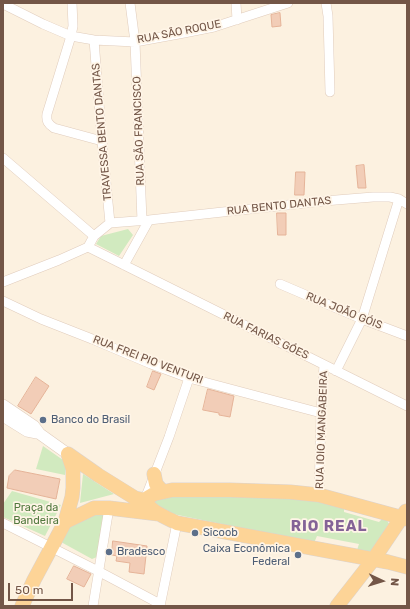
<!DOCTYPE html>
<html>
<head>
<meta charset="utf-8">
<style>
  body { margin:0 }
  #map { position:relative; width:410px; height:609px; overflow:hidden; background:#fcf1e0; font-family:Rubik,sans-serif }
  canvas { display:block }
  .frame { position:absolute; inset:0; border:4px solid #735647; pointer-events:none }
  .north { position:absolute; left:362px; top:561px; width:40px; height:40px; -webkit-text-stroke:3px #fff5e7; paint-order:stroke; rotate:94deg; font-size:11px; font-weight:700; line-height:16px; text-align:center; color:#735647 }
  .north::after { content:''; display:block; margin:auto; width:14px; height:18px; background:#735647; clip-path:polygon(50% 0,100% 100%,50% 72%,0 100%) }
  .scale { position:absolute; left:8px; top:583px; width:65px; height:18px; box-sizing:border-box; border:2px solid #735647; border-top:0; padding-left:5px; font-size:12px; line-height:14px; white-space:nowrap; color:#735647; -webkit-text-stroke:3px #fff5e7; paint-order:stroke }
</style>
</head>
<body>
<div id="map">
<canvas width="410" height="609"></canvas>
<div class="frame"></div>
<div class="north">N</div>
<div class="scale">50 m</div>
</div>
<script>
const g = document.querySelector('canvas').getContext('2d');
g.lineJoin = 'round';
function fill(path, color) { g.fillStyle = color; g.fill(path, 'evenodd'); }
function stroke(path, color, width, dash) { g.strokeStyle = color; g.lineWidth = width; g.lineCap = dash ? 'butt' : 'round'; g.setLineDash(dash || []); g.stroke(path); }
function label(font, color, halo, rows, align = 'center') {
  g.font = font + ' Rubik,sans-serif'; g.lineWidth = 3.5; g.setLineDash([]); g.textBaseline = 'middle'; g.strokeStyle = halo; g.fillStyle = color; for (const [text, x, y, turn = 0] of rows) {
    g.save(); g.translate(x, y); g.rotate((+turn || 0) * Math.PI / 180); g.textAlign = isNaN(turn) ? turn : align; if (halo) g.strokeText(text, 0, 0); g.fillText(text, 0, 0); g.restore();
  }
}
fill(new Path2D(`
  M128 229 133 235 119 256 96 244 101 236Z
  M43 446 63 460 66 468 65 475 36 469Z
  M83 474 114 494 80 503Z
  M12 491 61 505 45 536 3 517V504Z
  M188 493 316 498 344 506V512L379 522 383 518 387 520 389 524 372 551 368 552 357 550 359 544 317 536 314 543 173 514 155 504V499Z
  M98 511 104 514 97 557 92 559 61 542 71 525Z`), '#d1eabf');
const building = new Path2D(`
  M280 13 281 26 272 27 271 15Z
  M364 165 366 188H358L356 166Z
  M296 172H305L304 195H295Z
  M277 213H286V235H278Z
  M153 371 161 374 154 390 147 387Z
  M36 377 49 386 31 414 18 406Z
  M208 389 234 396 230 417 219 415V413L203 410Z
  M15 470 60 479 56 499 7 488 9 476Z
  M113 541 147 546 144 574 129 572 130 563 116 561 117 556 112 555Z
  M74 566 91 574 84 587 67 579Z`);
fill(building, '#f2cdb7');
stroke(building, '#e5b398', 1);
const minor = new Path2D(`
  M72 3 73 26 71 36 47 114C46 121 48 124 54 128L102 141
  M130 3 135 42 142 221
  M236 3 237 20
  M326 3 328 16 330 92
  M3 4 43 24 71 36 94 40 135 42 184 33 214 27 288 3
  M94 40 102 141 110 223
  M3 158 94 236
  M88 247 407 406
  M88 247 94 236 110 223 149 220 324 201 373 197H390L399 199 407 204
  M124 265 149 220
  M3 282 59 260 88 247
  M280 284 362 319 407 336
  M3 301 41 319 92 339 151 364 189 378 321 413
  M336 371 362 319 399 199
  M319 495 321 413 324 365
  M145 499 169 437 189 378
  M3 523 98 571 160 604
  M93 606 109 508
  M160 606 177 523`);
const tertiary = new Path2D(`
  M3 405 34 426 40 434 68 454
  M3 416 27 431 37 433`);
const primary = new Path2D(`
  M68 454 98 475 135 498 144 500
  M154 474 156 484 163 492
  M144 500C151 512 165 517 177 523L388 562 407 567
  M144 500 154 494 172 490H229L290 492 319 495 407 519
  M65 522 94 508H109L159 514
  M22 606 34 580 65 522 72 497 73 488V469L68 454
  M337 606 373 560 406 511`);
stroke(minor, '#e0ccbc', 10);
stroke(tertiary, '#e0ccbc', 12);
stroke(primary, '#dbd3cf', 15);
stroke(minor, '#fff', 9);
stroke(tertiary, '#fff', 11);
stroke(primary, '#fdd497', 14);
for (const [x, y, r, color] of [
  [43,420,4,"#5c6f8a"],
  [195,533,4,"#5c6f8a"],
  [109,552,4,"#5c6f8a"],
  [298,555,4,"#5c6f8a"]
]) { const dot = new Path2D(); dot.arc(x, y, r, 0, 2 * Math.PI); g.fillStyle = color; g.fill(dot); stroke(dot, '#fff5e7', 1.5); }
label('11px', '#735647', '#fff5e7', [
  ["RUA SÃO ROQUE",179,32,-11],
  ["RUA SÃO FRANCISCO",139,131,-92],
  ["TRAVESSA BENTO DANTAS",102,132,-95],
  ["RUA BENTO DANTAS",279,206,-6],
  ["RUA JOÃO GÓIS",344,311,22],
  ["RUA FARIAS GÓES",266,336,26],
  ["RUA FREI PIO VENTURI",148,360,21],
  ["RUA IOIO MANGABEIRA",322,430,-88]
]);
label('11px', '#4e5e75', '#fff5e7', [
  ["Banco do Brasil",51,420],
  ["Sicoob",203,533],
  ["Caixa Econômica",290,549,"right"],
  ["Federal",290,562,"right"],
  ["Bradesco",117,552]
], 'left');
label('11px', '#52793f', '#fff5e7', [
  ["Praça da",36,508],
  ["Bandeira",36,521]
]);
g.letterSpacing = '1px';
label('bold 15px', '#846297', '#fff5e7', [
  ["RIO REAL",329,527]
]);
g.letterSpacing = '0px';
</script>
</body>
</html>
